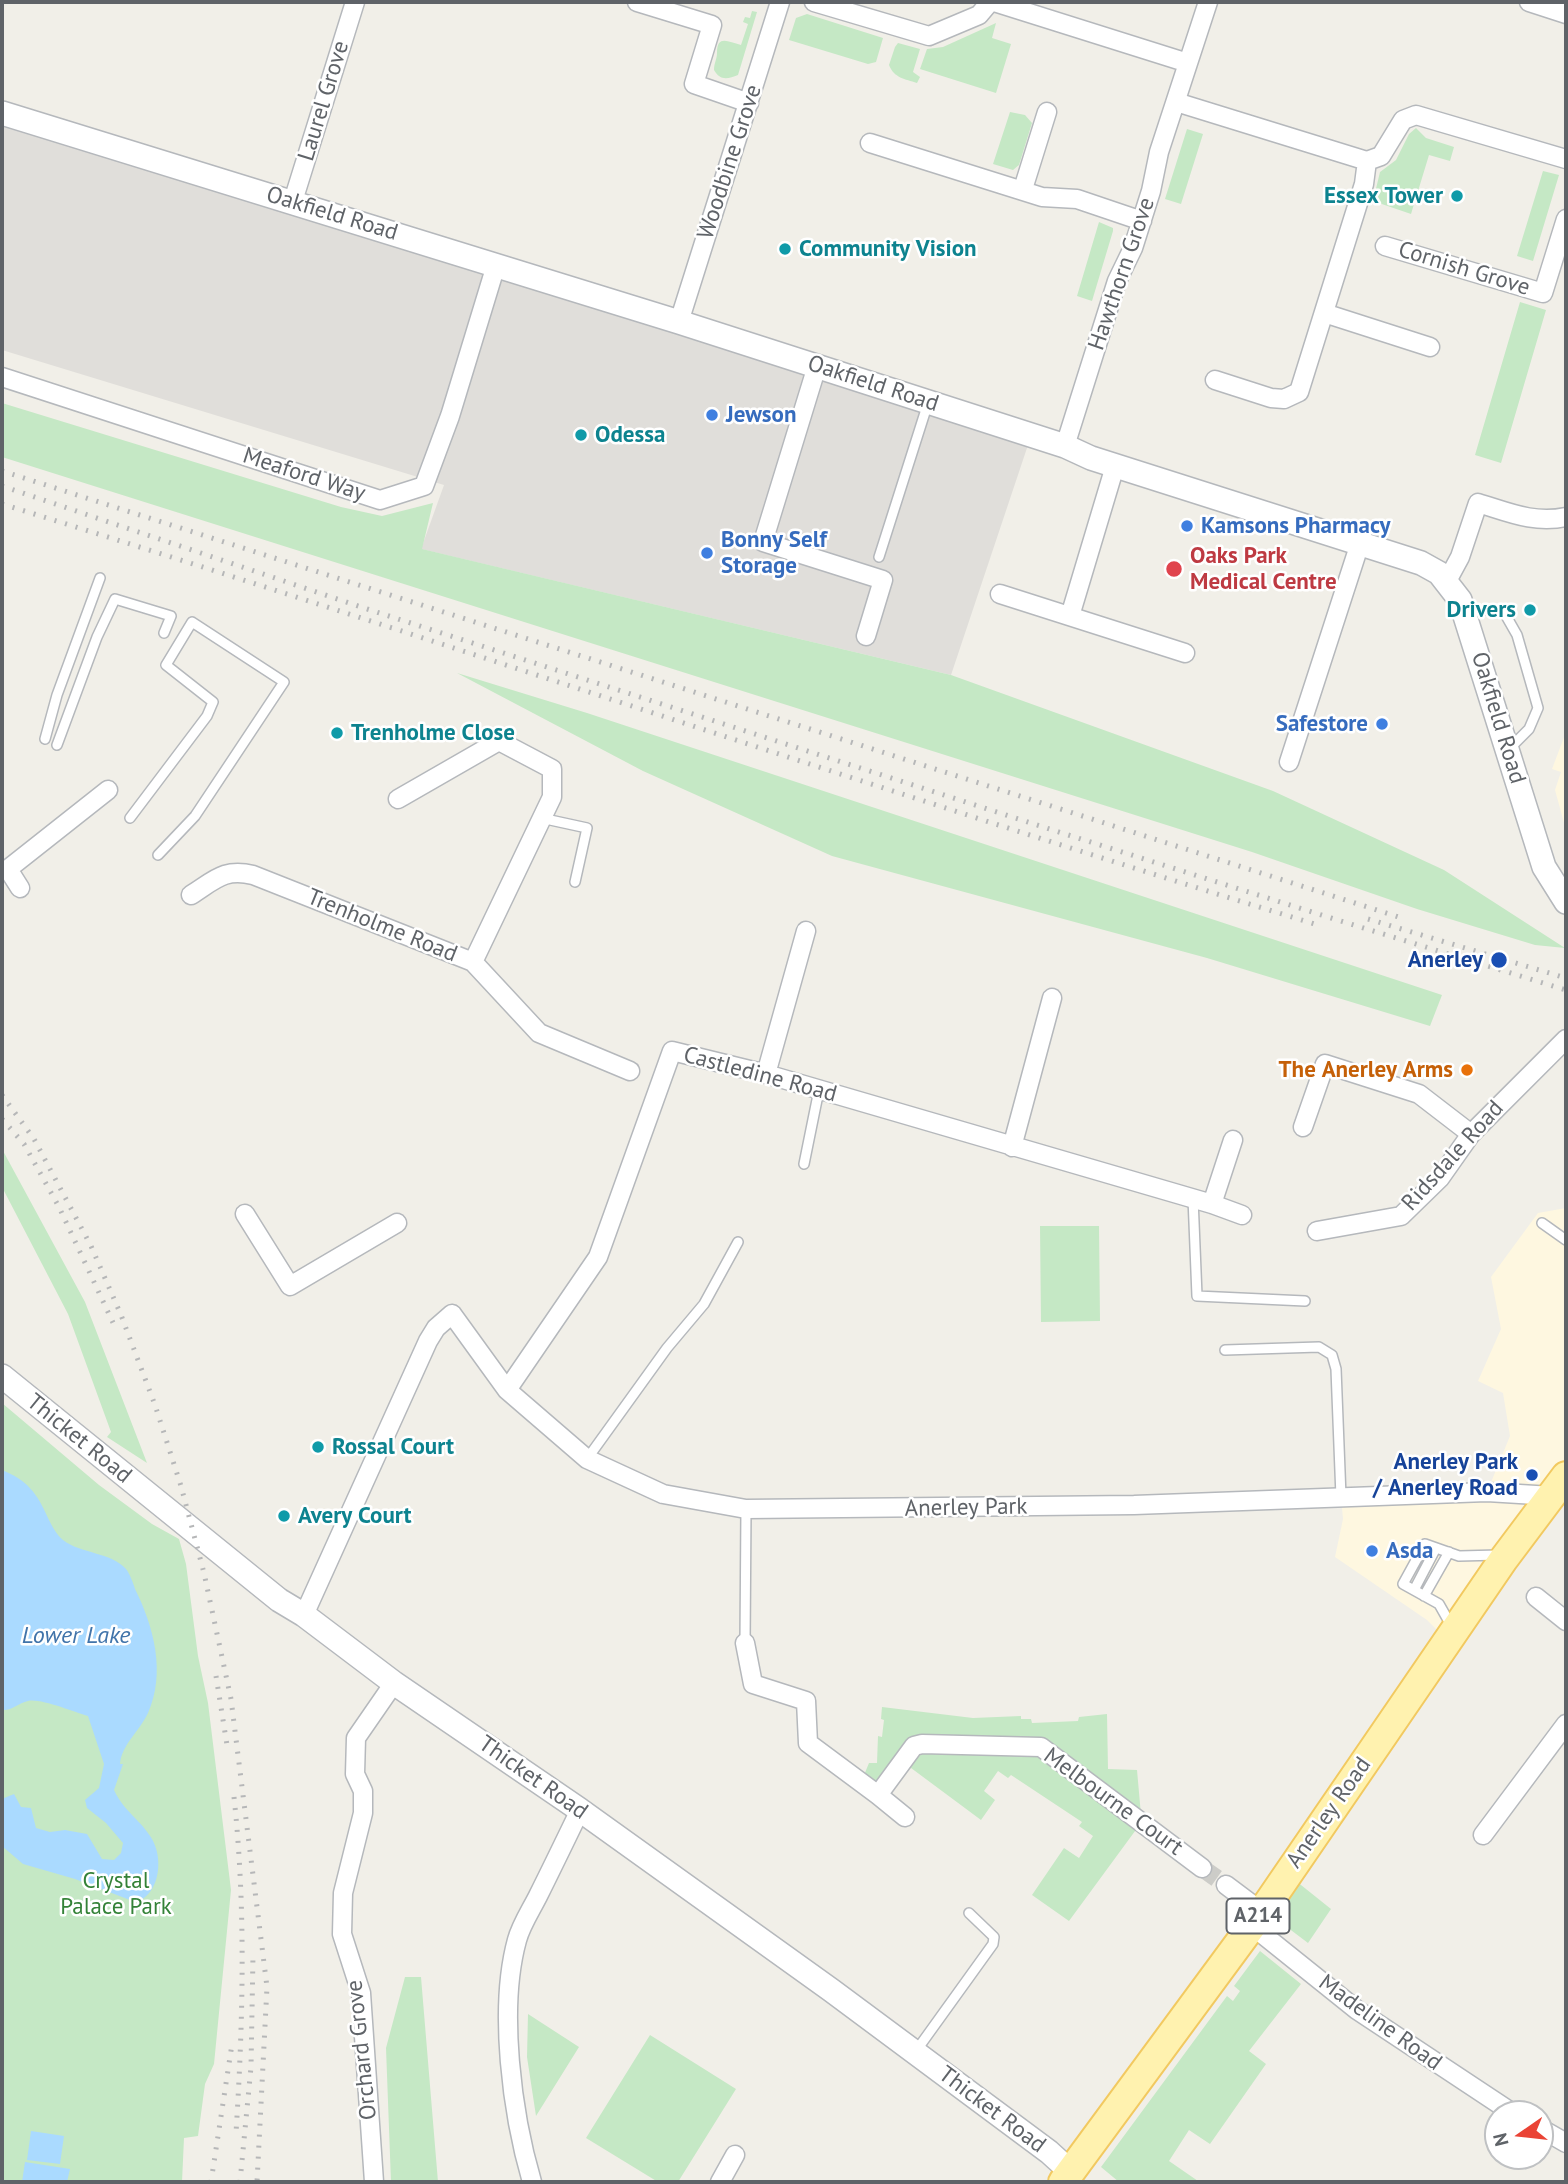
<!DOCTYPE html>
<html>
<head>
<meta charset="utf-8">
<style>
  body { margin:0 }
  #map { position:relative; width:1568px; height:2184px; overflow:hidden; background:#f1efe8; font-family:"PT Sans",sans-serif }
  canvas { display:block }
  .frame { position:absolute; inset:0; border:4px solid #5f6368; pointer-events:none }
  .north { position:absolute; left:1484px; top:2100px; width:70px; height:70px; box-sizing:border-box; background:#fff; border:2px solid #bfc1c3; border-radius:50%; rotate:256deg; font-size:19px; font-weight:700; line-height:28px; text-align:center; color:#5f6368 }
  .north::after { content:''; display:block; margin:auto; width:24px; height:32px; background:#ea4335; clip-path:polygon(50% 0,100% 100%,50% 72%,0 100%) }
</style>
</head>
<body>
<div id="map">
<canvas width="1568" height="2184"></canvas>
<div class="frame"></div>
<div class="north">N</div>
</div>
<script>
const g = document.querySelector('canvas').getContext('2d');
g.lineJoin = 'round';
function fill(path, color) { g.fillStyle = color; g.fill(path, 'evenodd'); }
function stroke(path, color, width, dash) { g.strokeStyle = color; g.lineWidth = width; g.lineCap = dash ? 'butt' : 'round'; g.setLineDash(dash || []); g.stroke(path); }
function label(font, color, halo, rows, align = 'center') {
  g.font = font + ' "PT Sans",sans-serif'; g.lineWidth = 5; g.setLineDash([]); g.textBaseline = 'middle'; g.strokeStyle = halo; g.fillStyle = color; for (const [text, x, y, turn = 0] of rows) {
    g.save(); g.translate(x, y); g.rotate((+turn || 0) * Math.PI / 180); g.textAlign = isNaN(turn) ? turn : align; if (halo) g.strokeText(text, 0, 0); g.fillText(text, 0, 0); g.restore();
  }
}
fill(new Path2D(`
  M1566 732V830L1555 790 1561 772 1552 769Z
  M1566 1208V1476L1448 1641 1427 1620 1335 1557 1343 1519 1341 1497 1487 1492 1510 1436 1503 1393 1478 1381 1501 1329 1491 1277 1538 1213Z`), '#fef7e0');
fill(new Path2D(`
  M2 121 1029 442 951 675 421 549 444 485 2 350Z`), '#e0deda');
fill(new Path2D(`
  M752 11 757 12 738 75C728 79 720 81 714 70 714 63 717 59 717 53 717 35 727 41 741 45L748 24 743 22 745 17 750 18Z
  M807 14 883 38 876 62 868 64 789 40 796 18Z
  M996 23 992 38 1011 44 996 93 920 69 927 49 943 47Z
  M898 43 920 49 913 72 920 77 917 83C905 79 894 78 889 65L895 47Z
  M1010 112 1025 115 1032 123 1019 165 1013 170 993 164Z
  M1416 128 1426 138 1454 147 1450 161 1429 155 1411 214 1373 201 1380 172 1396 160 1409 134Z
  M1187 129 1203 134 1181 204 1165 199Z
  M1543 171 1559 175 1533 261 1517 256Z
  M1099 222 1113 228V231L1092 301 1077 296Z
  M1520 302 1546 310 1501 463 1475 455Z
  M2 403 341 507 382 516 433 503 422 549 951 675 1273 791 1444 870 1565 948 1535 945 1417 909 1252 852 2 457Z
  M457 673 587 713 1442 995 1430 1026 1207 958 832 856 643 771Z
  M2 1149 85 1302 147 1463 107 1437 111 1432 68 1314 2 1187Z
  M1040 1226H1099L1100 1321 1041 1322Z
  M2 1403 99 1485 152 1524 179 1539 186 1564 198 1656 208 1703 231 1890 214 2064 205 2084 198 2136 184 2138 182 2182H2Z
  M882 1707 973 1718 1021 1716V1719H1031L1032 1723 1078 1721 1079 1717 1107 1714 1108 1769 1137 1770 1141 1815 1044 1743 923 1740 885 1779 874 1783 862 1780 869 1763H877L878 1736 882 1737 884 1720 881 1719Z
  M922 1750 1040 1751 1138 1827 1069 1921 1032 1895 1064 1848 1079 1858 1093 1836 1079 1826 1082 1822 1011 1775 1008 1778 998 1771 984 1791 995 1800 981 1820 907 1765Z
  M1296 1881 1331 1909 1308 1943 1271 1915Z
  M1260 1951 1301 1984 1249 2051 1266 2064 1210 2144 1189 2130 1169 2161 1198 2181 1119 2182 1101 2167 1227 1996 1233 2001 1240 1991 1234 1986Z
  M405 1977H421L438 2182H391L386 2048Z
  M528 2014 579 2047 536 2116 527 2057Z
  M650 2035 736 2089 678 2182H658L586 2138Z`), '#c5e8c5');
fill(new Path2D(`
  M2 1470C27 1480 37 1493 48 1518 52 1526 56 1534 63 1540 81 1554 111 1552 126 1569 130 1574 133 1583 135 1589 154 1627 166 1673 148 1713 139 1732 122 1744 120 1764H123L114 1790C125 1813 141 1820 152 1839 163 1858 160 1889 141 1900H130L75 1879 23 1864 2 1846V1799L14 1794 21 1807 31 1808 36 1828 50 1832 65 1830 87 1834 102 1859 114 1860 121 1853 123 1843 106 1823 87 1808 85 1800 99 1788 104 1764 88 1716C74 1712 40 1698 28 1701 18 1703 12 1711 2 1710Z
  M31 2131 64 2136 60 2164 27 2160Z
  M25 2162 70 2169 67 2182H22Z`), '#aadaff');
stroke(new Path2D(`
  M1202 1868 1226 1885`), '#ccccc8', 18, [18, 9]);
const service = new Path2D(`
  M879 557 928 403
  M1466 610H1494L1505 614 1517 635 1538 708 1529 729 1509 749
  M45 739 57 695 100 578
  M57 745 97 637 115 599 171 616 164 633
  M130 818 207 716 213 702 166 665 192 622 284 682 195 816 158 855
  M541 818 587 828 575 882
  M804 1164 819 1090
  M1193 1198 1197 1296 1305 1301
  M1542 1223 1566 1240
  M1225 1350 1319 1347 1332 1355 1336 1369 1341 1497
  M587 1459 667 1348 704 1304 738 1242
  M1414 1590 1436 1548
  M1424 1596 1449 1552
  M1452 1627 1439 1604 1403 1584 1425 1544 1459 1556 1499 1555
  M745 1643 746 1509
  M916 2051 993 1944 994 1937 969 1913`);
const minor = new Path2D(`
  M637 2 712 25 694 84 749 103
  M814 2 929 36 979 15 990 2
  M994 2 1188 63
  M1529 2 1566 14
  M1176 102 1367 161 1381 156 1403 120 1416 115 1566 159
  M870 143 1042 197 1077 199 1142 221
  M1023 189 1047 112
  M293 201 355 2
  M1385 246 1543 293 1566 219
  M1324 313 1430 347
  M679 322 780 2
  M817 366 763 542 883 580 866 636
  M2 377 380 500 424 486 450 416 496 265
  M1215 380 1271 398 1284 399 1299 392 1364 184 1367 161
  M1065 446 1117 281 1133 248 1151 191 1159 152 1208 2
  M1447 581 1460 557 1478 503C1508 512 1534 524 1566 517
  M1000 594 1185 653
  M1070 616 1115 466
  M1289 762 1360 543
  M398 799 499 741 552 769V797L473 962
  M20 888 8 869 108 790
  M191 895C215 880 224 868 253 875L473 962 539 1033 630 1071
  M766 1074 806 931
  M1303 1127 1325 1064 1419 1094 1471 1134
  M1012 1147 1052 998
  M1212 1204 1233 1140
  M245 1214 290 1286 397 1223
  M1317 1231 1401 1216 1440 1178 1471 1134 1566 1039
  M507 1390 598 1257 672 1051 766 1074 1212 1204 1242 1215
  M1536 1597 1566 1621
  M304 1615 428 1341 436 1328 452 1314 507 1390 587 1459 663 1494 746 1509 1134 1505 1487 1492 1552 1496
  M745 1643 753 1684 806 1701 808 1743 878 1795 914 1746 922 1744 1041 1747 1202 1868
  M878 1795 905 1817
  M1483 1835 1566 1724
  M1226 1885 1262 1912
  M1251 1925 1357 2010 1514 2114
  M1540 2128 1566 2143
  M374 2182 361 1993 342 1934 343 1893 363 1813V1791L355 1774 356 1738 394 1683
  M532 2182C512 2114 498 2009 517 1940 521 1925 531 1910 538 1896 552 1868 566 1839 580 1810
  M720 2182 735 2155`);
const tertiary = new Path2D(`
  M2 113 679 322 1065 446 1091 458 1421 563 1439 573 1460 600 1544 867 1566 902
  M2 1376 279 1600 304 1615 394 1683 580 1810 831 1990 1049 2152 1071 2172`);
const primary = new Path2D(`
  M1063 2182 1262 1912 1503 1560 1566 1476`);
stroke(service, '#b5b8bc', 12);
stroke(minor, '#b5b8bc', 21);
stroke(tertiary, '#b5b8bc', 26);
stroke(primary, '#f2c960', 32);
stroke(service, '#fff', 9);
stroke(minor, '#fff', 18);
stroke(tertiary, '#fff', 23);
stroke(primary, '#fff2af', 28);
stroke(new Path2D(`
  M2 471 1405 919
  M2 486 361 607 1062 833 1331 918 1566 990
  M2 504C442 640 878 791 1318 925
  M1368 919 1566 978
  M2 1095 34 1139 91 1246 121 1315 155 1405 181 1486 204 1573 231 1699 267 1987 257 2182
  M2 1119 24 1144 59 1207 115 1327
  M216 1676 227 1745
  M234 1797C246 1909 243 2021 236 2133
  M211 2182 232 2044
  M240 2182 251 2067 253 1955`), '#b6b7b8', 5, [2, 9]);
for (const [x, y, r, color] of [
  [1457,196,7,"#0f9aa8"],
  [785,249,7,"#0f9aa8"],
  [712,415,7,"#3f7fe0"],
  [581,435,7,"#0f9aa8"],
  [1187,526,7,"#3f7fe0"],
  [707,553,7,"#3f7fe0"],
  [1174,569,9,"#e0444e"],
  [1530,610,7,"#0f9aa8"],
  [1382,724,7,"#3f7fe0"],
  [337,733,7,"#0f9aa8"],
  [1499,960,9,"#1a4fb4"],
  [1467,1070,7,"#e8710a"],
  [318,1447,7,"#0f9aa8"],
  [1532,1475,7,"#1a4fb4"],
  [284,1516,7,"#0f9aa8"],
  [1372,1551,7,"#3f7fe0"]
]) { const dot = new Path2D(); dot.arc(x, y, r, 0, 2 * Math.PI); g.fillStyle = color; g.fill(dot); stroke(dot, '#fff', 2.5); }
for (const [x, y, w] of [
  [1258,1916,63]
]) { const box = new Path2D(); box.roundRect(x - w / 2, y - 17.5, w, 35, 5); g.fillStyle = '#fff'; g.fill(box); stroke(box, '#5f6368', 2); }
label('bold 21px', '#5f6368', null, [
  ["A214",1258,1916]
]);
label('23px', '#5f6368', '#fff', [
  ["Laurel Grove",324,101,-73],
  ["Woodbine Grove",730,162,-72],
  ["Oakfield Road",332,214,17],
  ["Cornish Grove",1464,269,17],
  ["Hawthorn Grove",1122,274,-71],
  ["Oakfield Road",873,384,18],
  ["Meaford Way",304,475,18],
  ["Oakfield Road",1498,718,73],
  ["Trenholme Road",382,926,22],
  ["Castledine Road",760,1075,15],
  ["Ridsdale Road",1453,1156,-48],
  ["Thicket Road",79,1439,39],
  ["Anerley Park",966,1508,-1],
  ["Thicket Road",533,1778,35],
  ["Melbourne Court",1113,1802,36],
  ["Anerley Road",1329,1813,-55],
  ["Madeline Road",1380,2023,36],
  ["Orchard Grove",362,2050,-96],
  ["Thicket Road",992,2110,37]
]);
label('bold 23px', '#0d838f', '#fff', [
  ["Essex Tower",1443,196,"right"],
  ["Community Vision",799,249],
  ["Odessa",595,435],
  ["Drivers",1516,610,"right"],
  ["Trenholme Close",351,733],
  ["Rossal Court",332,1447],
  ["Avery Court",298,1516]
], 'left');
label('bold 23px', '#366cbe', '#fff', [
  ["Jewson",726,415],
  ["Kamsons Pharmacy",1201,526],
  ["Bonny Self",721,540],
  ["Storage",721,566],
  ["Safestore",1368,724,"right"],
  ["Asda",1386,1551]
], 'left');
label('bold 23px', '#be3a42', '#fff', [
  ["Oaks Park",1190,556],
  ["Medical Centre",1190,582]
], 'left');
label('bold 23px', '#164399', '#fff', [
  ["Anerley",1483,960],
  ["Anerley Park",1518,1462],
  ["/ Anerley Road",1518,1488]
], 'right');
label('bold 23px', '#c56008', '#fff', [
  ["The Anerley Arms",1453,1070]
], 'right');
label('23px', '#348238', '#fff', [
  ["Crystal",116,1881],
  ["Palace Park",116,1907]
]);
label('italic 24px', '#4174aa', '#fff', [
  ["Lower Lake",76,1636]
]);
</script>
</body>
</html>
